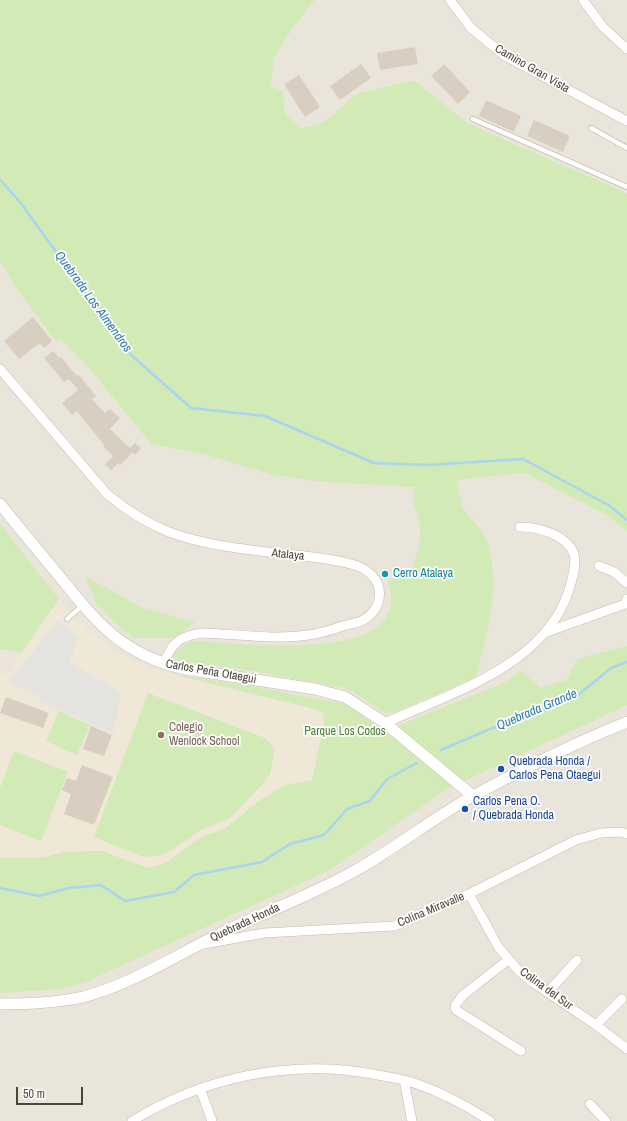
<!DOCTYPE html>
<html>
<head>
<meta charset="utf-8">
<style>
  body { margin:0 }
  #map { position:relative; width:627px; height:1121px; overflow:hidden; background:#f6f3ec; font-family:"Archivo Narrow",sans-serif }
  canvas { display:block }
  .scale { position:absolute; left:16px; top:1087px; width:67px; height:18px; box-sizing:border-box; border:2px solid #4b4439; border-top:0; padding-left:5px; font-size:12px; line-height:14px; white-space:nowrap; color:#4b4439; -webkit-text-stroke:3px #fff; paint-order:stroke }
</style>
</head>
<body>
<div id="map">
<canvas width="627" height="1121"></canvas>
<div class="scale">50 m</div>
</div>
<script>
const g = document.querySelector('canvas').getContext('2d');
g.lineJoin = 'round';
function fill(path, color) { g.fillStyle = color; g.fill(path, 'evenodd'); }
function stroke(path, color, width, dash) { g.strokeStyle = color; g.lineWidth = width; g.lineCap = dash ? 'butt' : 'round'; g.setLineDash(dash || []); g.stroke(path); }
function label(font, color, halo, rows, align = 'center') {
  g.font = font + ' "Archivo Narrow",sans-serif'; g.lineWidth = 3.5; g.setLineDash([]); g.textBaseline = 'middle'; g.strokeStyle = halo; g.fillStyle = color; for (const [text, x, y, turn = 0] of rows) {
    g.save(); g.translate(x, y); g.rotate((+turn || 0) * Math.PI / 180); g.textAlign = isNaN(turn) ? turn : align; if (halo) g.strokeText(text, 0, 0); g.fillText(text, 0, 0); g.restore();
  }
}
fill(new Path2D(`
  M315 0H627V193L469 124 414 80 358 93 324 122 302 128 285 113 283 91 271 86 274 58 293 28Z
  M0 261 15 287 56 341 60 339 87 366 151 444 207 455 415 486 462 479 524 473 606 515 627 531V1121H0Z`), '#eae5da');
fill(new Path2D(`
  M59 599 91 633 116 652 144 666 225 688 311 708 323 713 324 724 312 780 285 785 224 829 202 837 164 864 148 868 102 851 63 852 45 857 29 858H0V674H7Z`), '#efe8d6');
fill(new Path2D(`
  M0 0H315L293 28 274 58 271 86 283 91 285 113 302 128 324 122 358 93 414 80 469 124 627 193V531L606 515 524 473 457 480C459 488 459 501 464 509 470 520 482 527 486 539 502 585 487 631 476 677L393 713H385L354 692 340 687 248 670 185 662 174 657 175 653 187 643 194 641C237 642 417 668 388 582L412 570C417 555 421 542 420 526 419 511 409 503 415 487L325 482 273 475 207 455 151 444 87 366 60 339 56 341 15 287 0 261Z
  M0 524 59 599 21 653 0 649Z
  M85 576 142 608 195 622 174 638H134L121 628 96 603Z
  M627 646V705L447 789 330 870 88 981 61 989 0 993V858H29L45 857 63 852 102 851 148 868 164 864 202 837 224 829 263 798 285 785 312 780 324 724 323 713 311 708 175 675 246 685 346 704 384 731 504 683 521 671 540 688 567 680 577 659Z
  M148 693 265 738 275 750 270 774 257 790 230 818 201 830 164 855 143 857 94 837Z
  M59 711 90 725 77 755 46 741Z
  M14 751 68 772 41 841 0 825V788Z`), '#d2eab5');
fill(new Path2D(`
  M57 621 78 636 70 663 122 693 113 733 39 701V695L8 683Z`), '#e5e3e0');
stroke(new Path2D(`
  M0 180 20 202 129 353 191 408 265 416 374 463 428 465 523 459 610 506 627 520
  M441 750 490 729 534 714 578 695 611 668 627 662
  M0 888 39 896 69 888 101 885 125 901 174 892 194 875 262 862 290 844 324 835 347 809 370 801 387 779 417 763`), '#a9d4f2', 2.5);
fill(new Path2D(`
  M415 47 418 64 380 70 377 53Z
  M361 64 371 78 340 100 330 86Z
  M444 64 470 92 458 104 431 76Z
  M299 75 320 107 305 117 284 84Z
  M486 100 521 116 514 132 479 116Z
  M534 120 570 136 563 152 527 136Z
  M33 317 52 341 44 348 40 343 19 359 4 341Z
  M53 351 59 358 61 357 77 376 79 375 96 396 92 399 105 413 110 409 120 418 110 429 130 448 135 443 141 448 135 455 133 452 120 465 118 463 111 471 105 464 113 456 103 446 104 445 77 411 72 415 62 403 78 390 69 379 64 382 44 358Z
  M6 697 49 713 43 728 0 713Z
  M91 726 112 735 104 756 83 749Z
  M82 765 113 777 94 825 64 814 71 794 62 790 67 778 76 781Z`), '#d8cfc1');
const service = new Path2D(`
  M473 119 627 187
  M591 128 627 148
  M67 619 83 605`);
const minor = new Path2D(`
  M450 0 471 28 505 56 627 121
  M583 0 603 27 627 49
  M0 369 107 494C126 510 146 523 169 532 202 545 249 550 285 554 304 556 349 560 364 569 385 582 384 606 365 619 359 623 350 624 343 626 331 630 319 634 308 635 273 640 236 634 202 633 180 636 171 643 164 664
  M599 566 614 572 627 583
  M547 632 625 604 627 599
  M385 723C451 693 545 666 569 590 572 580 577 564 574 554 567 535 539 527 520 527
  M469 894 499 948 518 970 532 982 596 1025 627 1049
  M204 944 264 933 394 926 469 894 576 840 601 833 621 832 627 834
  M508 960 462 996 455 1006 456 1010 521 1051
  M548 992 577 960
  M596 1025 622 999
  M404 1080 412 1121
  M200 1088 212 1121
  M590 1104 606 1121
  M132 1121C205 1077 289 1059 373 1074 388 1077 403 1079 417 1084 443 1093 467 1106 490 1121`);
const tertiary = new Path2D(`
  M0 504C20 529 40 553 60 577 98 624 123 655 185 669L315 689 345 697 385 723 473 796
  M0 1004C28 1004 56 1003 83 997 130 985 173 957 216 936 263 912 313 895 358 869 397 847 433 818 473 796 522 769 575 743 627 722`);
stroke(service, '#c2bbae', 6);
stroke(minor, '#c2bbae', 10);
stroke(tertiary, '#c2bbae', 12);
stroke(service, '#fff', 4.5);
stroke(minor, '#fff', 9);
stroke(tertiary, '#fff', 11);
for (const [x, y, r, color] of [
  [385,574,4,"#0f9aa8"],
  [161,735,4,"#8d6e63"],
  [501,769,4,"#1a4fb4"],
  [465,809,4,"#1a4fb4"]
]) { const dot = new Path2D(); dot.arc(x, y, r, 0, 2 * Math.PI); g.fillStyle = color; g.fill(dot); stroke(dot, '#fff', 1.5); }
label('12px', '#4b4439', '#fff', [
  ["Camino Gran Vista",532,69,30],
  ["Atalaya",288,555,6],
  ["Carlos Peña Otaegui",211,672,10],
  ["Colina Miravalle",431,910,-23],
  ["Quebrada Honda",245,923,-25],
  ["Colina del Sur",546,989,36]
]);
label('12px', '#0d838f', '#fff', [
  ["Cerro Atalaya",393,574]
], 'left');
label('12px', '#785e54', '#fff', [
  ["Colegio",169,728],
  ["Wenlock School",169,742]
], 'left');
label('12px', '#4a7f2a', '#fff', [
  ["Parque Los Codos",345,732]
]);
label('12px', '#164399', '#fff', [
  ["Quebrada Honda /",509,762],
  ["Carlos Pena Otaegui",509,776],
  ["Carlos Pena O.",473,802],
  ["/ Quebrada Honda",473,816]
], 'left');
label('italic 13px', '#2e7ab2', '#fff', [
  ["Quebrada Los Almendros",93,302,54],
  ["Quebrada Grande",537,710,-23]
]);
</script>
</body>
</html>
